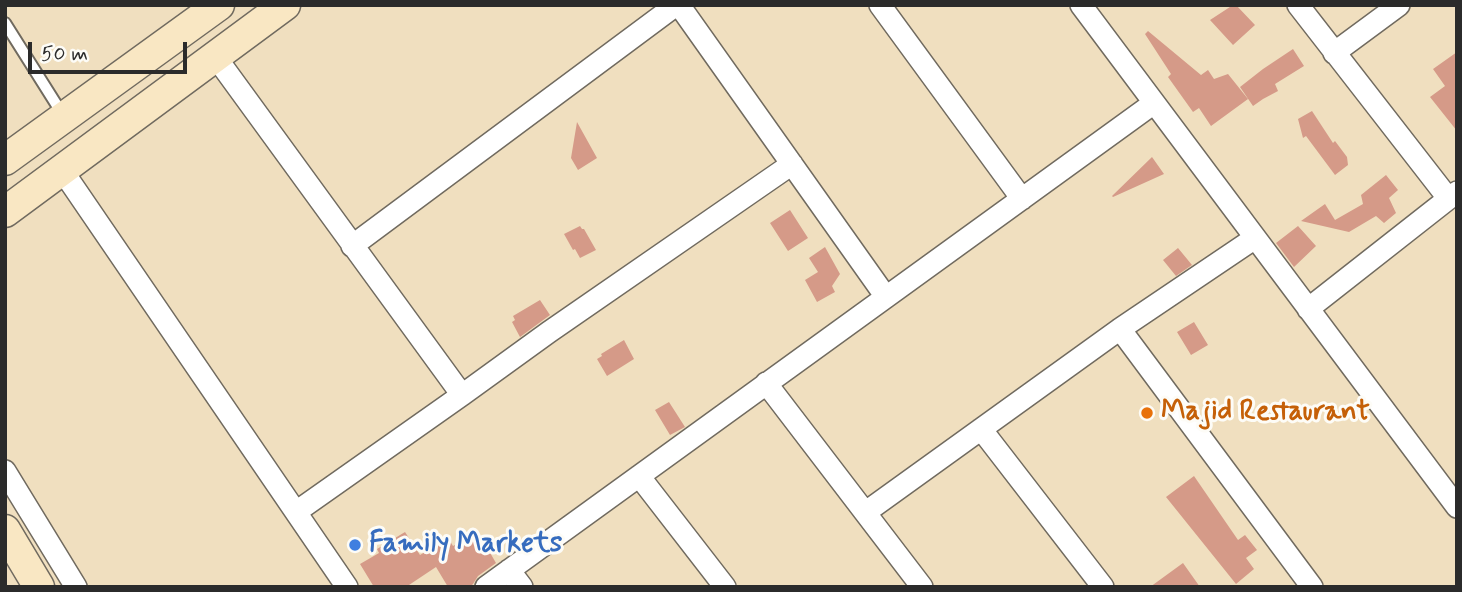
<!DOCTYPE html>
<html>
<head>
<meta charset="utf-8">
<style>
  body { margin:0 }
  #map { position:relative; width:1462px; height:592px; overflow:hidden; background:#f0dfbf; font-family:Mynerve,sans-serif }
  canvas { display:block }
  .frame { position:absolute; inset:0; border:7px solid #2b2b2b; pointer-events:none }
  .scale { position:absolute; left:28px; top:42px; width:159px; height:32px; box-sizing:border-box; border:4px solid #2b2b2b; border-top:0; padding-left:9px; font-size:21px; line-height:24px; white-space:nowrap; color:#2b2b2b; -webkit-text-stroke:5px #fdfcf7; paint-order:stroke }
</style>
</head>
<body>
<div id="map">
<canvas width="1462" height="592"></canvas>
<div class="frame"></div>
<div class="scale">50 m</div>
</div>
<script>
const g = document.querySelector('canvas').getContext('2d');
g.lineJoin = 'round';
function fill(path, color) { g.fillStyle = color; g.fill(path, 'evenodd'); }
function stroke(path, color, width, dash) { g.strokeStyle = color; g.lineWidth = width; g.lineCap = dash ? 'butt' : 'round'; g.setLineDash(dash || []); g.stroke(path); }
function label(font, color, halo, rows, align = 'center') {
  g.font = font + ' Mynerve,sans-serif'; g.lineWidth = 6; g.setLineDash([]); g.textBaseline = 'middle'; g.strokeStyle = halo; g.fillStyle = color; for (const [text, x, y, turn = 0] of rows) {
    g.save(); g.translate(x, y); g.rotate((+turn || 0) * Math.PI / 180); g.textAlign = isNaN(turn) ? turn : align; if (halo) g.strokeText(text, 0, 0); g.fillText(text, 0, 0); g.restore();
  }
}
fill(new Path2D(`
  M1233 5H1236L1255 25 1233 45 1210 20Z
  M1148 31 1201 75 1208 70 1214 79 1228 74 1248 99 1211 126 1199 108 1193 112 1168 77 1171 74 1145 34Z
  M1293 49 1304 66 1275 84 1278 91 1263 99 1253 106 1240 87 1263 69Z
  M1457 52V131L1430 97 1445 86 1433 69Z
  M1312 111 1333 143 1335 141 1347 157 1348 165 1335 175 1306 136 1303 138 1298 119Z
  M577 122 597 158 578 170 571 158Z
  M1152 157 1164 174 1113 197 1112 196Z
  M1386 175 1398 190 1389 198 1396 213 1384 223 1376 216 1349 232 1301 221 1325 204 1335 220 1363 204 1361 195Z
  M790 210 808 238 788 251 770 223Z
  M580 226 582 229H584L596 250 580 258 575 249 573 250 564 234Z
  M1298 226 1316 246 1294 267 1276 243Z
  M825 247 840 274 832 286 835 292 817 302 805 280 818 272 809 258Z
  M1178 248 1192 265 1176 276 1163 260Z
  M540 300 550 315 520 337 512 322 515 320 513 316Z
  M1194 322 1208 345 1191 355 1177 332Z
  M624 340 634 359 607 376 597 359 602 356 601 354Z
  M669 402 685 427 670 435 655 410Z
  M1194 476 1238 540 1245 535 1257 550 1246 558 1254 569 1236 584 1166 497Z
  M405 532 420 555 448 538 453 546 476 534 483 546 485 544 496 563 478 576 473 584 470 587H448L436 567 406 587H374L360 564 379 553 377 549Z
  M1183 563 1200 587H1150Z`), '#d59a88');
const lane = new Path2D(`
  M5 23 63 115`);
const street = new Path2D(`
  M679 5 886 297
  M880 5 1022 199
  M1081 5 1457 507
  M1298 5 1448 198
  M1334 53 1399 5
  M215 56 462 395
  M62 170 347 587
  M352 246 676 5
  M1308 309 1457 192
  M1120 329 1312 587
  M766 383 922 587
  M981 429 1103 587
  M5 471 76 587
  M639 476 725 587
  M296 512 462 395 549 332 792 164
  M866 512 1120 329 1255 238
  M509 570 522 587
  M486 587 1154 103`);
const secondary = new Path2D(`
  M5 160 219 5
  M5 212 285 5
  M5 530 39 587`);
stroke(lane, '#706a5f', 14);
stroke(street, '#706a5f', 24);
stroke(secondary, '#706a5f', 33);
stroke(lane, '#fff', 10);
stroke(street, '#fff', 21);
stroke(secondary, '#f9e7c3', 30);
for (const [x, y, r, color] of [
  [1147,413,7,"#e8710a"],
  [355,545,7,"#3f7fe0"]
]) { const dot = new Path2D(); dot.arc(x, y, r, 0, 2 * Math.PI); g.fillStyle = color; g.fill(dot); stroke(dot, '#fdfcf7', 2.5); }
label('bold 28px', '#c56008', '#fdfcf7', [
  ["Majid Restaurant",1161,413]
], 'left');
label('bold 28px', '#366cbe', '#fdfcf7', [
  ["Family Markets",369,545]
], 'left');
</script>
</body>
</html>
